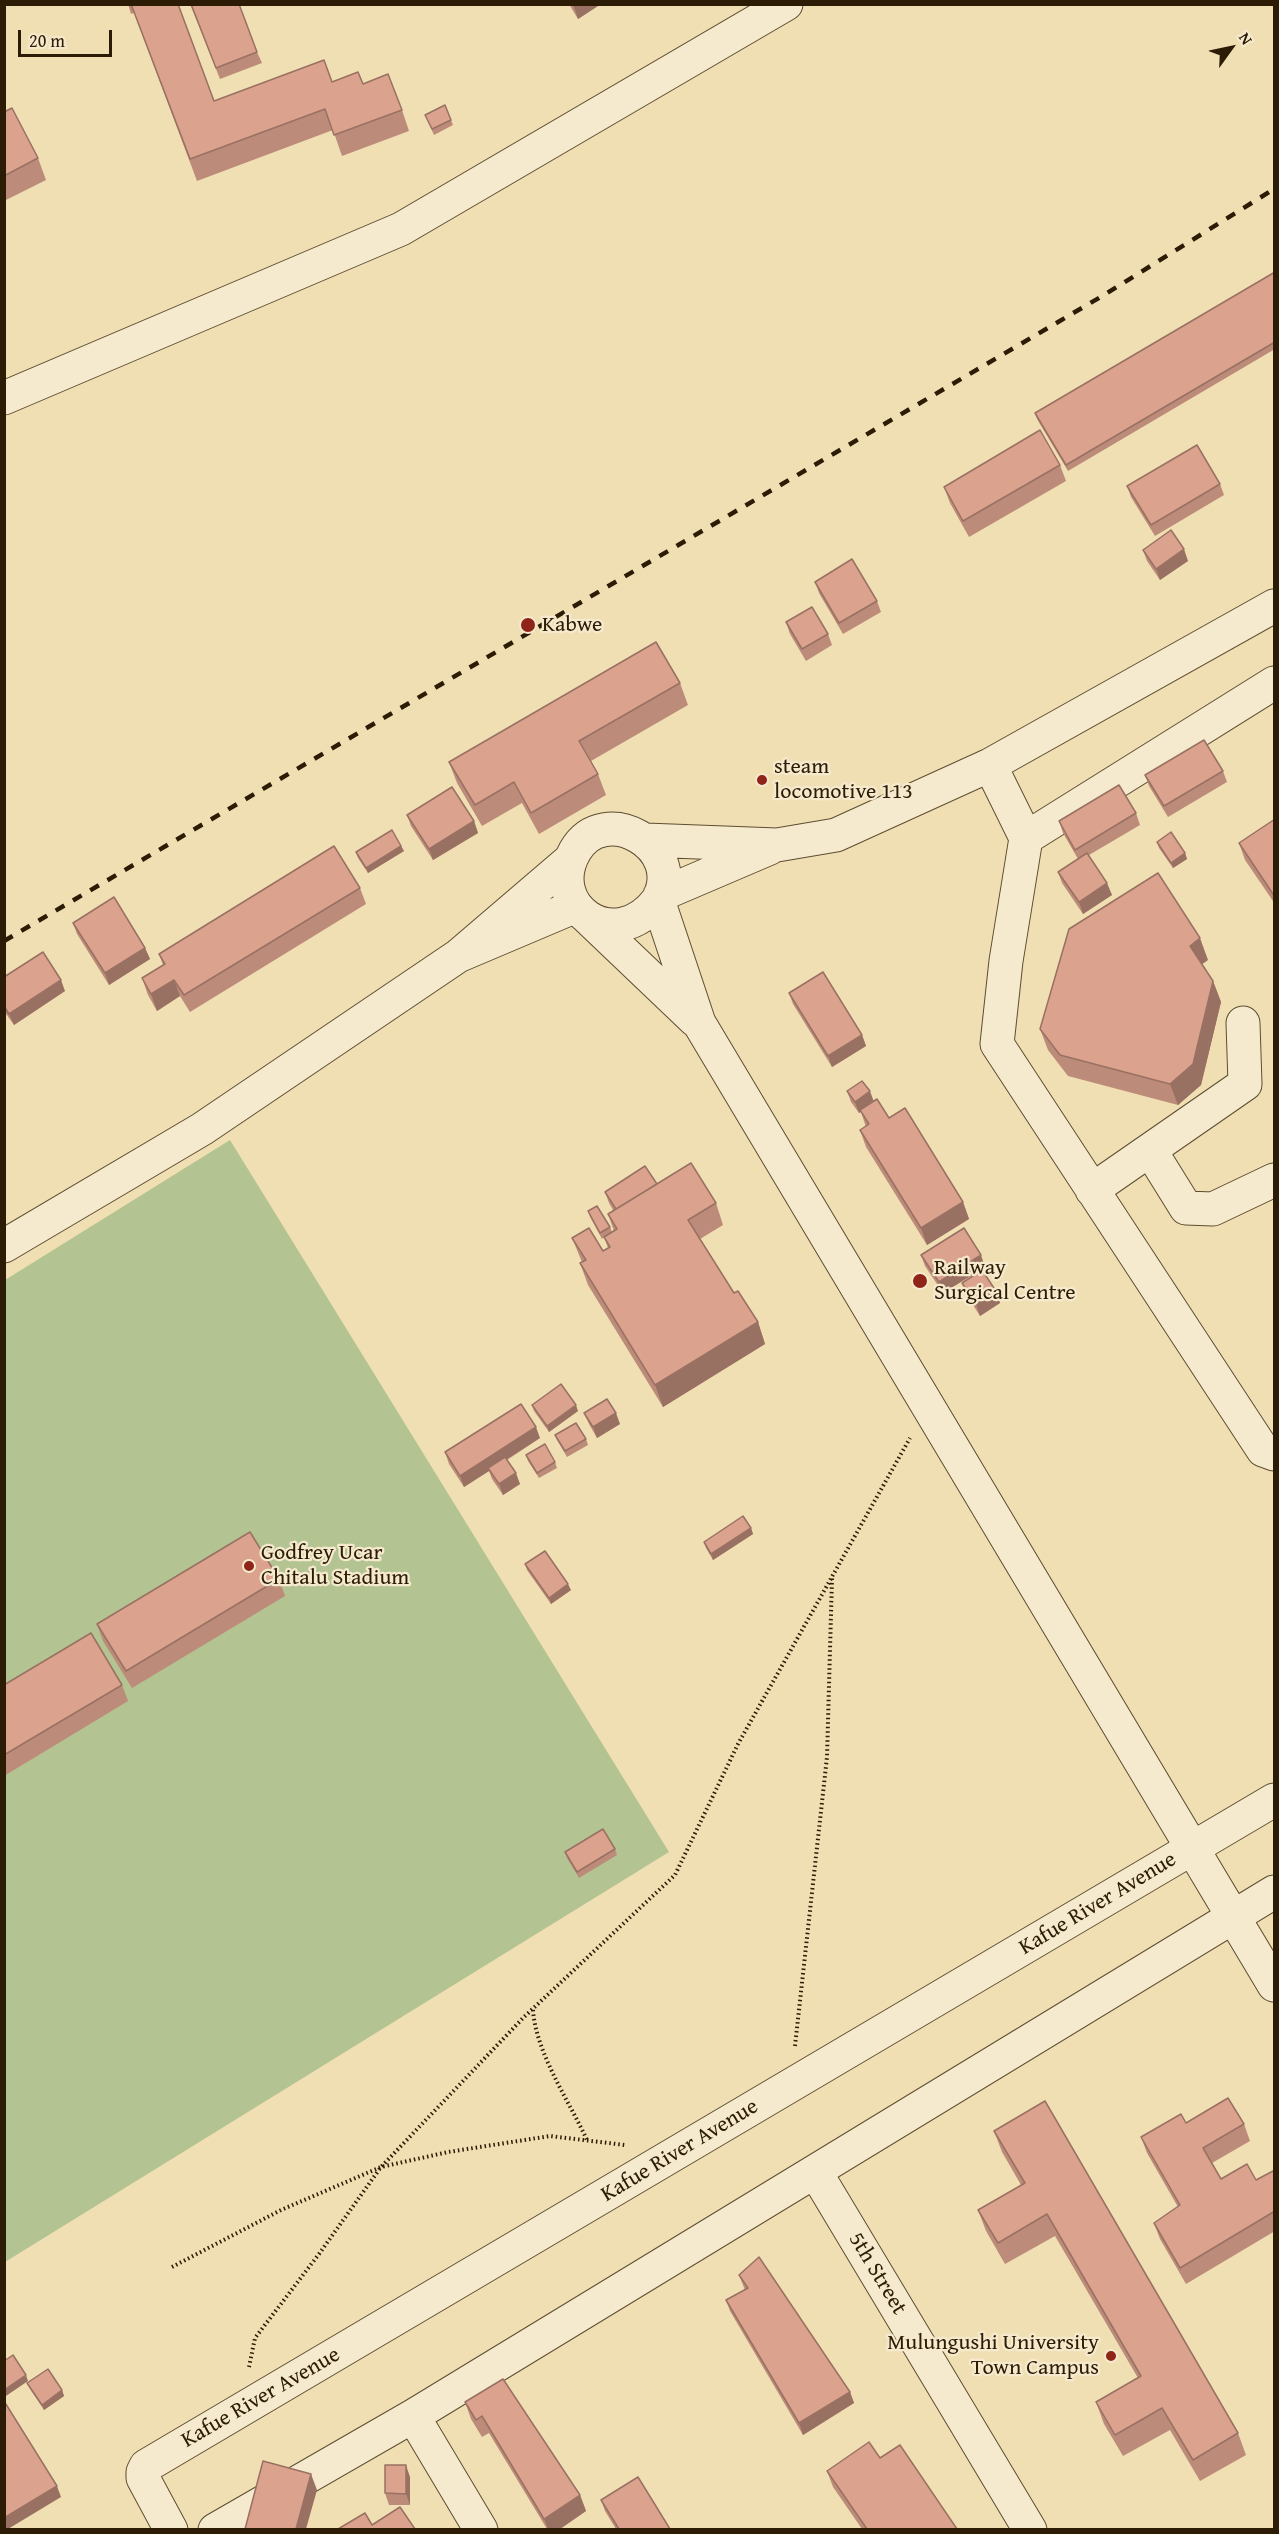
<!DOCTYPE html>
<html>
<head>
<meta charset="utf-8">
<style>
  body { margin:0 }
  #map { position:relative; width:1279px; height:2534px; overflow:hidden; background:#f1dfb4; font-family:"Gentium Book Plus",serif }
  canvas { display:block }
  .frame { position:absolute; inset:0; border:6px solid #2c1c05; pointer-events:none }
  .north { position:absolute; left:1201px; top:18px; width:60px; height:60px; -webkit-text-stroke:4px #f6eace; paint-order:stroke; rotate:57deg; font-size:16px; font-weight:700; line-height:24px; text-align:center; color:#2c1c05 }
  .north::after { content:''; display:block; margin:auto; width:21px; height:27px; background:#2c1c05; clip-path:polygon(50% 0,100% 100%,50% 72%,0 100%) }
  .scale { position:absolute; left:18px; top:30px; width:94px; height:27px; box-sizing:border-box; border:3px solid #2c1c05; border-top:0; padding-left:8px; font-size:18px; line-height:21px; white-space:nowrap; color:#2c1c05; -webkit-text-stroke:4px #f6eace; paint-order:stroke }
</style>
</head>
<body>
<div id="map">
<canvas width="1279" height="2534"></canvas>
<div class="frame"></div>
<div class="north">N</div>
<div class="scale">20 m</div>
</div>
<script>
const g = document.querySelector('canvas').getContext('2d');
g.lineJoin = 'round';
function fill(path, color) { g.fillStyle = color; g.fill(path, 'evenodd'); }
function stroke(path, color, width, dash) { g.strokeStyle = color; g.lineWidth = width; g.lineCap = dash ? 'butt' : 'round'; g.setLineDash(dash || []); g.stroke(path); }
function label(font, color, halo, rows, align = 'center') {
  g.font = font + ' "Gentium Book Plus",serif'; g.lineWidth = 4.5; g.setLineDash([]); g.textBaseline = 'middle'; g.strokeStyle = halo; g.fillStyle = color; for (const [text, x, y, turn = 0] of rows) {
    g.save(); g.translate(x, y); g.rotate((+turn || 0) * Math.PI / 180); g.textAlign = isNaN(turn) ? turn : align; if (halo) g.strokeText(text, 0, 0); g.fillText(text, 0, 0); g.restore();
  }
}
fill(new Path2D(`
  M230 1140 669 1852 5 2262V1280Z`), '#b3c392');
const minor = new Path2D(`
  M4 398 401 229 786 4
  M990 765 1026 838 1006 961 997 1044 1263 1450 1274 1454
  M1026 838 1274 683
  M645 840 777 845 836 835 990 765 1274 606
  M569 861 458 956 576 906
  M660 895 770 848
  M658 900C615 957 543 906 575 851 604 800 687 847 658 900L699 1023 1274 1985
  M587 917 695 1020
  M1150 1150 1186 1208 1213 1209 1274 1180
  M1092 1190 1245 1084 1243 1023
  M4 1246 202 1129 458 956
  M816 2173 1030 2530
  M413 2416 481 2530
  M171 2530 143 2478V2472L146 2466 1274 1800
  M215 2530 413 2416 1274 1892`);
stroke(minor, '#5d4d31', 35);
stroke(new Path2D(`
  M533 2010C536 2053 569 2101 587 2140
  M795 2046 827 1757 832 1578
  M172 2267 281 2210 381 2167 448 2152 550 2136 625 2145
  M249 2367 255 2338 319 2254 381 2167 524 2017 675 1875 738 1744 910 1438`), '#2c1c05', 4, [1.5, 3]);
stroke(minor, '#f6eace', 33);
stroke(new Path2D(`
  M4 941 1104 295 1274 189`), '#2c1c05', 4.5, [10, 10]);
fill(new Path2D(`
  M128 4H178L214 101 332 82 363 84 402 110 409 131 342 156 333 130 197 181 134 13 131 14Z
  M190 4 257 52 262 63 220 79Z
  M569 4H601L578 19Z
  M4 112 38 158 46 180 4 201Z
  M425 115 451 120 453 125 434 135Z
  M1275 272V349L1068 471 1037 419 1035 413Z
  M1060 465 1066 481 969 537 950 503 944 487Z
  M1220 484 1224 495 1155 536 1131 497 1127 486Z
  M1143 550 1188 561 1160 580 1147 561Z
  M815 582 877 601 881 612 843 634 819 593Z
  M786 622 828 634 832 645 806 661 790 634Z
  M680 683 688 705 591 761 598 774 606 795 539 834 522 803 482 826 457 783 449 762Z
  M1223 771 1227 782 1168 817 1149 786 1145 775Z
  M1136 813 1140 825 1089 855 1112 895 1083 914 1062 883 1058 872 1078 859 1063 833 1059 821Z
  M407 815 474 821 478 833 433 860 411 826Z
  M1275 819V904L1245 860 1239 843Z
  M1157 842 1185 853 1187 859 1173 868 1159 848Z
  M401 846 404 851 368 873 358 858 356 852Z
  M360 888 366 904 190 1012 180 996 157 1011 148 995 142 978 163 965 159 954Z
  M73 923 145 948 150 959 109 985 77 934Z
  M1208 960 1202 964 1213 981 1221 1002 1201 1085 1178 1105 1068 1076 1048 1050 1040 1029Z
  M4 977 65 991 14 1025 4 1011Z
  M789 993 862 1035 866 1046 832 1067 793 1004Z
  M847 1091 874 1102 963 1202 969 1219 927 1245 866 1147 860 1130 866 1127 861 1112 859 1113 851 1102Z
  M657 1184 716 1203 723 1225 700 1239 734 1293 758 1322 765 1344 663 1407 588 1285 580 1263 582 1262 572 1238 603 1251 608 1248 604 1237 602 1239 590 1217 588 1211 610 1227 612 1232 614 1231 608 1214 613 1210 609 1203 605 1192Z
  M921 1255 985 1267 943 1293 925 1266Z
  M962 1283 996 1291 1000 1303 980 1316 966 1294Z
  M532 1405 578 1411 549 1432 534 1411Z
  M584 1413 620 1424 597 1438 589 1424Z
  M555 1435 586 1439 588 1445 567 1457 557 1440Z
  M540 1438 507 1460 520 1484 503 1495 492 1479 489 1471 464 1487 449 1464 445 1452Z
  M526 1455 555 1462 557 1468 539 1478 528 1461Z
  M751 1528 753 1534 713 1560 706 1548 704 1542Z
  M525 1564 571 1590 551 1604 527 1570Z
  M279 1579 285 1596 132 1688 103 1641 97 1624Z
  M4 1685H122L128 1701 4 1776Z
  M615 1849 617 1855 579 1878 567 1858 565 1852Z
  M1186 2123 1244 2124 1250 2141 1212 2163 1221 2179 1256 2180 1275 2174V2231L1186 2284 1160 2239 1154 2223 1178 2207 1147 2153 1141 2137Z
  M994 2131 1238 2433 1246 2455 1200 2481 1170 2430 1123 2456 1104 2424 1096 2402 1138 2378 1055 2236 1005 2264 986 2231 978 2210 1021 2185 1002 2152Z
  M739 2275 850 2392 854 2403 803 2435 730 2311 726 2300 745 2290Z
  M27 2383 62 2390 64 2396 44 2410 30 2389Z
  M465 2402 580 2495 586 2511 560 2529H547L489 2433 482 2437 471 2419Z
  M880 2458 957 2529H862L833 2487 827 2471Z
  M410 2477V2505H389L385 2493Z
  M601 2500 670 2529H616L605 2511Z`), '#bc8b79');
fill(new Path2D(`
  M573 4H601L578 19Z
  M1184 549 1188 561 1160 580 1156 569Z
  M474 821 478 833 433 860 429 849Z
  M401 846 404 851 368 873 366 868Z
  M1185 853 1187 859 1173 868 1171 863Z
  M1107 883 1112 895 1083 914 1079 902Z
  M1200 938 1208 960 1198 967 1190 946Z
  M145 948 150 959 109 985 105 973Z
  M61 980 65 991 14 1025 9 1014Z
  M174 980 180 996 157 1011 151 994Z
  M1213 981 1221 1002 1201 1085 1178 1105 1170 1084Z
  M862 1035 866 1046 832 1067 828 1056Z
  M870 1091 874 1102 859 1113 855 1102Z
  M963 1202 969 1219 927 1245 921 1228Z
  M981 1255 985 1267 943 1293 939 1282Z
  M996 1291 1000 1303 980 1316 976 1304Z
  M758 1322 765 1344 663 1407 655 1385Z
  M576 1405 578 1411 549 1432 547 1426Z
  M616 1413 620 1424 597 1438 593 1427Z
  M536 1427 540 1438 490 1470 488 1468 489 1471 464 1487 460 1476Z
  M516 1473 520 1484 503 1495 499 1484Z
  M751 1528 753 1534 713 1560 711 1554Z
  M568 1584 571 1590 551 1604 549 1598Z
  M26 2375 28 2381 6 2396 4 2390Z
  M62 2390 64 2396 44 2410 42 2405Z
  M850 2392 854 2403 803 2435 799 2423Z
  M406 2465 410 2477V2505L406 2494Z
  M311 2474 317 2490 306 2529H296Z
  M57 2486 61 2497 8 2529H4V2518Z
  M580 2495 586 2511 560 2529H548L544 2519Z`), '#997163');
const building = new Path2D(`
  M131 4H178L214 101 324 60 332 82 358 72 363 84 388 74 402 110 334 135 325 109 190 159Z
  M191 4H239L257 52 216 68Z
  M445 105 451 120 432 129 425 115Z
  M12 108 38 158 4 176V112Z
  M1275 272V342L1066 465 1035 413Z
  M1040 430 1060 465 963 521 944 487Z
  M1197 445 1220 484 1151 525 1127 486Z
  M1171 530 1184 549 1156 569 1143 550Z
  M852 559 877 601 839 623 815 582Z
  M812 607 828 634 802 649 786 622Z
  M656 642 680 683 579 741 598 774 531 813 514 782 475 805 449 762Z
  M1204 740 1223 771 1164 806 1145 775Z
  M1119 785 1136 813 1075 850 1059 821Z
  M452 787 474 821 429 849 407 815Z
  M1275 819V897L1239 843Z
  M392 830 401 846 366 868 356 852Z
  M1171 832 1185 853 1171 863 1157 842Z
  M334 846 360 888 184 995 174 980 151 994 142 978 165 964 159 954Z
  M1087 853 1107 883 1079 902 1058 872Z
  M1158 873 1200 938 1190 946 1213 981 1193 1064 1170 1084 1060 1055 1040 1029 1069 929Z
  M114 897 145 948 105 973 73 923Z
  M43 952 61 980 9 1014 4 1006V977Z
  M823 972 862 1035 828 1056 789 993Z
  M862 1081 870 1091 855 1102 847 1091Z
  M877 1099 889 1118 905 1108 963 1202 921 1228 860 1130 869 1124 860 1110Z
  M691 1163 716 1203 688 1220 734 1293 738 1291 758 1322 655 1385 580 1263 586 1260 572 1238 589 1228 603 1251 610 1247 604 1237 617 1229 608 1214Z
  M645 1166 657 1184 616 1209 605 1192Z
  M597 1206 610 1227 600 1233 588 1211Z
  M964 1228 981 1255 939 1282 921 1255Z
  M982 1270 996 1291 976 1304 962 1283Z
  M561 1384 576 1405 547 1426 532 1405Z
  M607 1399 616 1413 593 1427 584 1413Z
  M521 1404 536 1427 460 1476 445 1452Z
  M576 1423 586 1439 565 1451 555 1435Z
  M545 1444 555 1462 537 1473 526 1455Z
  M505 1457 516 1473 499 1484 488 1468Z
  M743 1516 751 1528 711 1554 704 1542Z
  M250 1532 279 1579 126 1671 97 1624Z
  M545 1551 568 1584 549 1598 525 1564Z
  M91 1633 122 1685 4 1755V1685Z
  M603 1829 615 1849 577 1872 565 1852Z
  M1228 2098 1244 2124 1203 2148 1221 2179 1247 2164 1256 2180 1273 2171 1275 2174V2211L1180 2268 1154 2223 1180 2205 1141 2137 1181 2114 1186 2123Z
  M1045 2101 1238 2433 1193 2460 1162 2408 1115 2435 1096 2402 1141 2376 1047 2214 998 2243 978 2210 1025 2183 994 2131Z
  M759 2257 850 2392 799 2423 726 2300 748 2288 739 2275Z
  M13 2355 26 2375 4 2390V2361Z
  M48 2369 62 2390 42 2405 27 2383Z
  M503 2379 580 2495 544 2519 482 2416 476 2420 465 2402Z
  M4 2401 57 2486 4 2518Z
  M869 2442 880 2458 900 2445 957 2529H867L827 2471Z
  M263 2461 311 2474 296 2529H245Z
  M385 2465H406V2494L385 2493Z
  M638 2477 670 2529H619L601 2500Z
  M400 2507 415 2529H338L365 2513 372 2525Z`);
fill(building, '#dba28d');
stroke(building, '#997163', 1.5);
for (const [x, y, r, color] of [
  [528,625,8,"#8f2418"],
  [762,780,6,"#8f2418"],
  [920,1281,8,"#8f2418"],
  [249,1566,6,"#8f2418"],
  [1111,2356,6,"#8f2418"]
]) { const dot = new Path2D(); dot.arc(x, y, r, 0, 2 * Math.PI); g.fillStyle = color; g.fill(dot); stroke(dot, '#f6eace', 2); }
label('22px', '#2c1c05', '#f6eace', [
  ["Kabwe",542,625],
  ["steam",774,767],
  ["locomotive 113",774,792],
  ["Railway",934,1268],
  ["Surgical Centre",934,1293],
  ["Godfrey Ucar",261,1553],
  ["Chitalu Stadium",261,1578],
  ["Mulungushi University",1099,2343,"right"],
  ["Town Campus",1099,2368,"right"]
], 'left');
label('22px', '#2c1c05', '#f6eace', [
  ["Kafue River Avenue",1098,1904,-31],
  ["Kafue River Avenue",680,2151,-31],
  ["5th Street",877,2274,59],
  ["Kafue River Avenue",261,2398,-30]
]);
</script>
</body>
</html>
